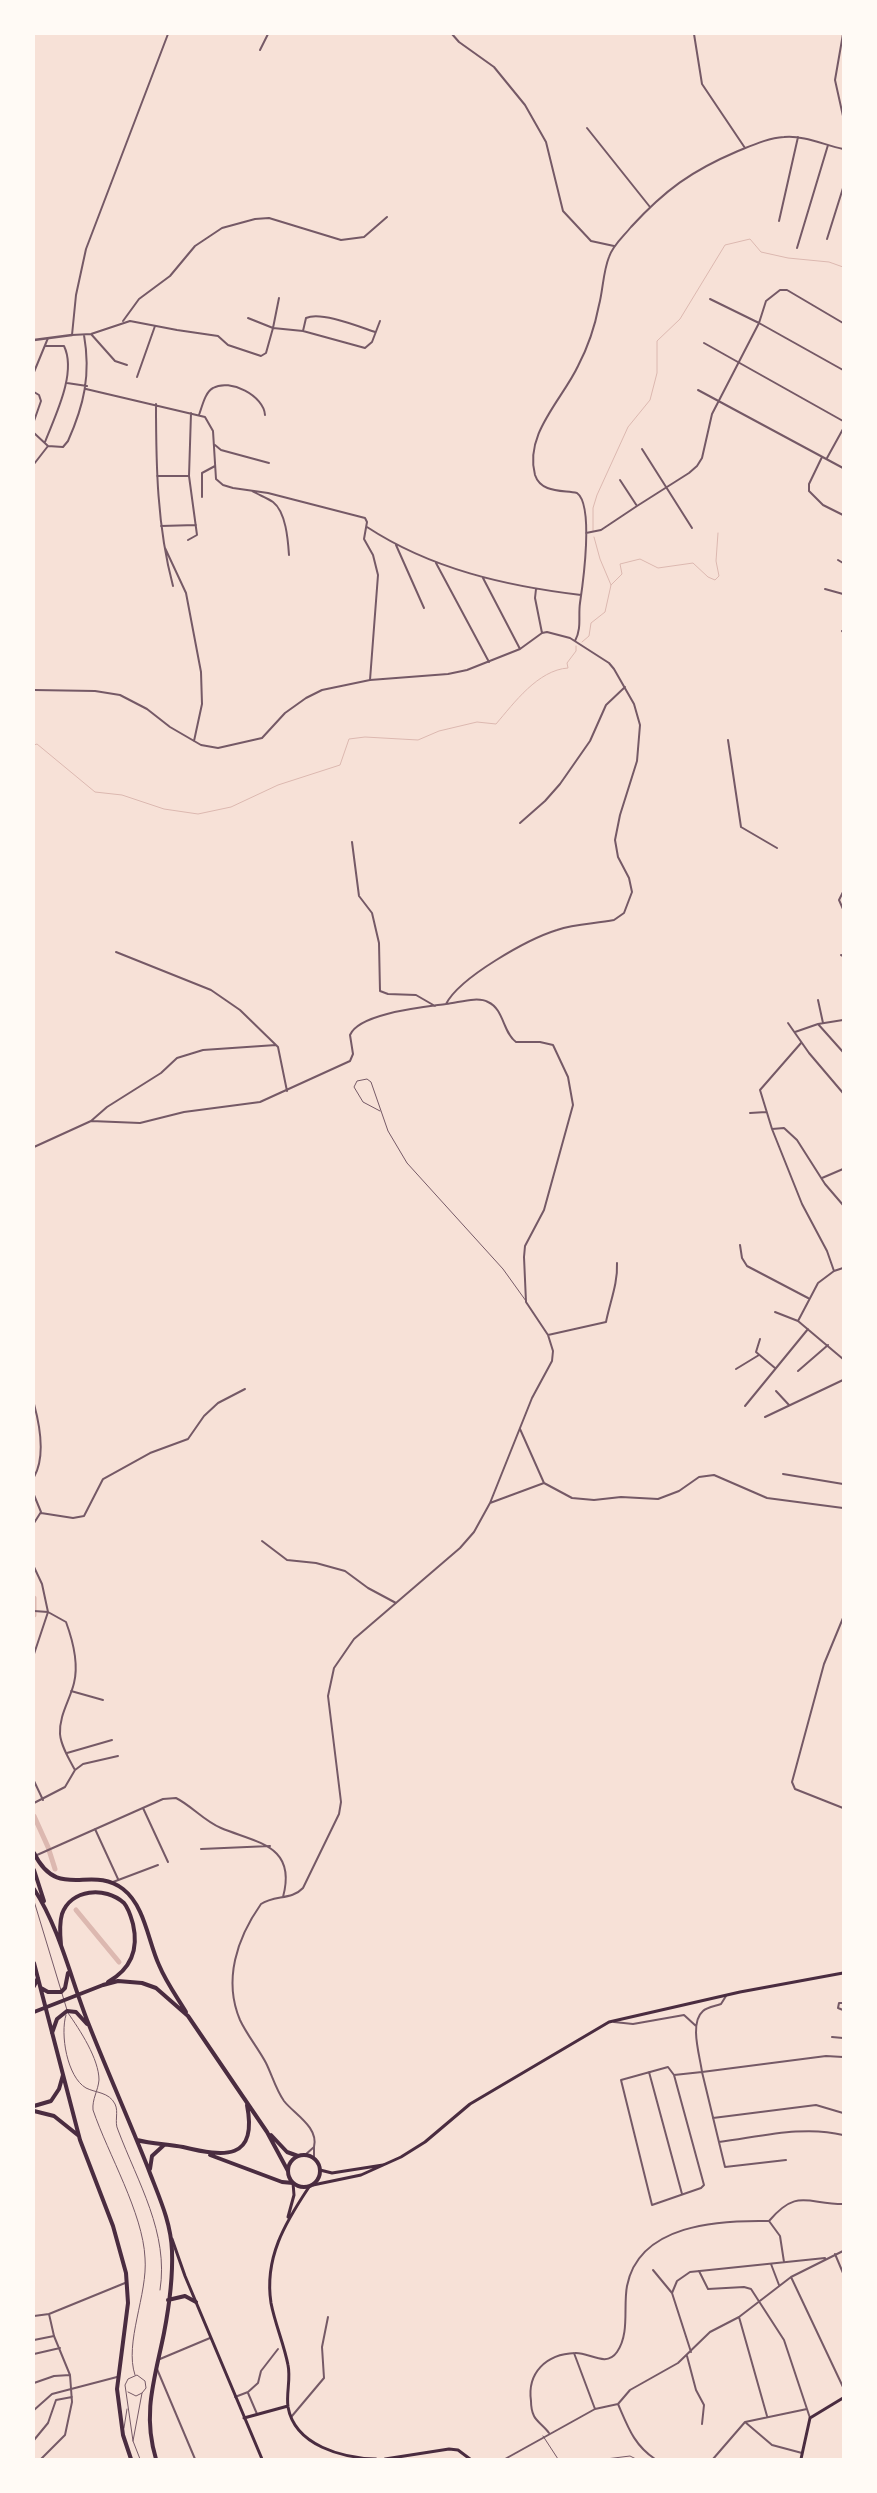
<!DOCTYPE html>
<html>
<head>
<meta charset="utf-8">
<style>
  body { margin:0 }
  #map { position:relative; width:877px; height:2493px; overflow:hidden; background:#f7e1d7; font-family:"DM Sans",sans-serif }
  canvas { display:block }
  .frame { position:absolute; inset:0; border:35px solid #fffaf5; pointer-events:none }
</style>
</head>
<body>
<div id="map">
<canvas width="877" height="2493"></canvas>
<div class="frame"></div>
</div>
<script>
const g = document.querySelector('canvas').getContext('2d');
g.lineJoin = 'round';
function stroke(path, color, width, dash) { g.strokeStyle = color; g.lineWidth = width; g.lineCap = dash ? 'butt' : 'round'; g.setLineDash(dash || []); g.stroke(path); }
stroke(new Path2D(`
  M593 531V508L597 495 628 427 650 400 657 373V341L680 319 725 245 750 239 761 252 788 258 829 262 843 267
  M611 585 622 574 620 564 640 559 658 568 693 563 708 577 715 580 719 576 716 561 718 533
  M582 642 589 636 591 623 605 612 611 585 600 559 594 537
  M34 745 37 744 95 792 122 795 164 809 198 814 231 807 278 785 340 765 349 739 365 737 418 740 439 731 477 722 496 724C514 703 538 670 568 668L567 663 576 651V646`), '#dcb8b0', 1);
stroke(new Path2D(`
  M34 1598V1615
  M34 1816 48 1847 55 1869
  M76 1910 119 1962`), '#dcb8b0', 5);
stroke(new Path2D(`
  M380 1111 363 1102 354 1087 357 1081 367 1079 371 1082 388 1131 407 1163 503 1269 526 1301
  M34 1901 67 2010
  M68 2013C80 2030 99 2059 99 2080 98 2091 92 2099 93 2110 108 2154 143 2213 145 2258 148 2294 124 2343 135 2375
  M66 2015C60 2034 67 2077 86 2088 96 2093 109 2092 115 2104 119 2112 114 2122 118 2130 138 2183 169 2233 160 2290
  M128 2392 136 2396 142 2393
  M124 2428 127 2409
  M543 2436 558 2459
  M133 2441 142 2393 146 2388 145 2381 137 2375 128 2379 125 2385 133 2441 140 2459
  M606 2459 630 2456 636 2459`), '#755966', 1);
stroke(new Path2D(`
  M168 34 86 249 76 295 72 335 91 334 130 321 177 330 218 336 228 345 261 356 266 353 273 328 303 331 365 348 372 342 380 321
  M452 34 459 42 494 67 525 105 546 142 563 211 591 241 614 246
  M694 34 702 84 745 148
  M843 34 835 80 843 116
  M260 50 268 34
  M587 128 650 207
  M779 221 798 137
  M827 239 843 188
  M797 248 828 145
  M710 299 759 323 843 370
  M248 318 273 328 279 298
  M123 321 139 299 170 276 195 246 222 228 255 219 269 218 341 240 364 237 387 217
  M303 331 306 318C321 311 360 327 375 332
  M91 334 115 361 127 365
  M704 343 843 421
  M45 346H64C77 373 55 416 45 442
  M34 372 48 338
  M137 377 155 326
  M67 383 87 386
  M86 389 205 417 213 431 216 479 223 485 233 488 268 493 365 518 367 522 364 539 373 555 378 575 370 680
  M698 390 843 468
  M34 392 39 395 41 401 34 421
  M156 404C156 465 157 526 173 586
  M199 415C202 407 205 392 213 388 230 378 264 396 265 415
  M34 433 48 446
  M215 445 221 450 269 463
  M48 446 63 447 68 441C84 405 91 375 84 335
  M642 449 692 528
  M822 457 809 484V491L823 505 843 515
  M827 458 843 429
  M34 464 48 446
  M157 476H189
  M620 480 637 506 689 473 697 466 702 458 712 414 759 323 766 301 780 290H787L843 323
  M252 491C259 495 267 498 273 502 286 512 288 540 289 555
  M202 497V473L215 466
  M161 526 196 525
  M367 527C431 569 506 586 581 595
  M586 533 601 530 637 506
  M188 540 197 535 189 476 191 413
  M396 545 424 608
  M165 548 186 593 201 672 202 704 194 741
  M838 560 843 563
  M436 563 489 662
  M483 578 520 649
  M536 589 535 598 542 633
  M825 589 843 594
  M842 631 843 632
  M575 641C582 628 578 616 580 603 583 583 594 505 577 493 562 490 541 493 535 475 524 434 562 400 578 366 588 347 595 326 599 305 603 290 603 272 609 257 613 245 623 237 631 227 665 190 691 171 738 151 753 145 768 138 784 137 804 135 824 145 843 149
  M34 690 95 691 120 695 147 709 170 727 201 745 218 748 262 738 285 713 306 698 322 690 370 680 448 674 467 670 520 649 542 633 547 632 570 638 609 663 614 669 634 704 640 725 637 761 620 815 615 840 618 857 629 878 632 892 624 913 614 920C595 924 576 923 557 930 528 939 460 977 446 1004
  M728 740 741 827 777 848
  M520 823 545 801 560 784 590 741 606 705 625 687
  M352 842 359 896 372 913 379 943 380 991 388 994 416 995 435 1006
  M843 892 839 900 843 909
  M116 952 211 990 240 1010 278 1047 287 1091
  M841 955 843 956
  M818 1000 823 1023
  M788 1023 809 1053 843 1093
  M818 1024 843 1052
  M795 1032 818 1024 843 1020
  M750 1113 766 1112
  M91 1121 107 1107 161 1073 177 1058 203 1050 276 1045
  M772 1129 760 1090 801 1043
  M34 1147 91 1121 140 1123 184 1112 260 1102 350 1061 353 1054 350 1035C359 1013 425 1007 446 1004 458 1003 477 996 488 1002 504 1009 503 1033 516 1042H540L553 1045 568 1077 573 1105 544 1210 525 1246 524 1257 526 1302 548 1335 553 1351 552 1361 532 1398 490 1503 474 1532 460 1548 354 1639 334 1668 328 1696 341 1802 339 1814 303 1888C292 1900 274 1895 261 1904 237 1938 223 1980 240 2020 247 2035 258 2048 266 2063 272 2075 276 2090 284 2101 294 2114 319 2127 314 2147L305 2155
  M822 1178 843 1169
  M843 1205 825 1184 797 1140 784 1128 772 1129 802 1204 827 1251 834 1271 818 1283 798 1321 843 1359
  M740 1245 742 1258 747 1266 808 1298
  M834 1271 843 1268
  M775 1312 798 1321
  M548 1335 606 1322C610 1302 618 1283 617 1263
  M760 1339 756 1352 775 1368
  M736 1369 759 1355
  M798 1371 828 1345
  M776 1391 789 1405
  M34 1404C40 1426 46 1456 34 1477
  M745 1406 808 1329
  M765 1417 843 1380
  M520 1429 544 1483 572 1498 594 1500 621 1497 658 1499 679 1491 699 1477 714 1475 767 1498 843 1508
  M783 1474 843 1484
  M34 1495 41 1512 34 1523
  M490 1503 544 1483
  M41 1513 73 1518 84 1516 103 1479 150 1453 188 1439 204 1416 218 1403 245 1389
  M262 1541 287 1560 316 1563 345 1571 368 1588 396 1603
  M34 1567 42 1584 48 1612 34 1654
  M34 1611 48 1612 66 1622C73 1641 79 1663 74 1683 70 1700 59 1715 60 1734 61 1746 69 1759 75 1770
  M843 1618 824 1664 792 1782 795 1789 843 1808
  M71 1691 103 1700
  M67 1753 112 1740
  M34 1781 43 1800
  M34 1803 65 1787 75 1770 83 1764 118 1756
  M143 1808 168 1862
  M95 1829 118 1879
  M201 1849 270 1846
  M37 1855 163 1799 176 1798C192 1806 204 1821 221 1828 257 1843 297 1845 283 1897
  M113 1882 158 1865
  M726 1996 721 2004C716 2006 707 2007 703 2011 689 2023 700 2056 702 2072L826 2056 843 2057
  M843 2003H839L838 2008 843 2010
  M614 2022 633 2024 684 2015 696 2026
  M832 2037 843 2038
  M668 2067 674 2075 704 2185 701 2188 652 2205 621 2080Z
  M649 2072 682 2194
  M674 2075 702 2072 725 2167 786 2160
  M713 2118 816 2105 843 2113
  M719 2142C759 2137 804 2125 843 2135
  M314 2147V2159
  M769 2221C797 2188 807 2204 843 2204
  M769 2221 780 2236 784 2262
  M835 2254 843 2273
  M771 2264 779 2285
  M653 2270 672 2293
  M699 2271 708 2289 744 2287 751 2289 784 2340 807 2409
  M791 2277 843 2387
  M34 2316 49 2314
  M739 2317 767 2416
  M34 2340 54 2336
  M691 2352 672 2293 677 2281 690 2272 825 2258
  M574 2353 595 2409
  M34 2354 60 2348
  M687 2356 696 2390 704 2405 702 2424
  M160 2359 210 2338
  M157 2369 195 2459
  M34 2383 54 2376 70 2375
  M248 2393 257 2414
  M235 2397 248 2392 258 2383 261 2371 278 2349
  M618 2404 630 2390 678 2363 710 2332 739 2317 791 2277 843 2251
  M618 2404C628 2427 634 2445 655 2459
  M34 2410 52 2394 117 2377
  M292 2416 324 2378 322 2347 328 2317
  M745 2422 772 2445 802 2453
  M549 2433C545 2427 537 2422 534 2416 532 2412 531 2406 531 2401 527 2373 546 2354 575 2353 589 2352 606 2368 617 2352 630 2333 623 2307 627 2286 639 2224 719 2220 769 2221
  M34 2440 48 2423 56 2400 72 2397
  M41 2459 65 2435 72 2402 70 2375 54 2336 49 2314 125 2283
  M505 2459 595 2409 618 2404
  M713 2459 745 2422 807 2409 810 2418`), '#755966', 2);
stroke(new Path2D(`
  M34 340 72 335`), '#755966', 2.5);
stroke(new Path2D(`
  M309 2187C285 2223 264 2258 271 2303 275 2324 284 2344 288 2365 291 2379 286 2393 288 2407 295 2446 343 2458 376 2459
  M288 2217 294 2195 293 2183
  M172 2239 185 2276 262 2459
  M244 2418 288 2406
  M385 2459 449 2449 458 2450 470 2459
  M801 2459 810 2418 843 2398`), '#4a2c40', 3);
stroke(new Path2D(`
  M320 2170 332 2173 383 2165
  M313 2185 361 2175 401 2157 425 2142 470 2104 609 2022 740 1992 843 1973`), '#4a2c40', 3);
stroke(new Path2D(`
  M34 1853C58 1902 91 1864 123 1889 145 1906 148 1941 159 1965 166 1982 177 1997 186 2012
  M34 1870 44 1901
  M34 1889C60 1929 71 1980 89 2025 108 2073 129 2120 148 2168 158 2195 171 2221 172 2251 173 2278 169 2307 164 2333 155 2378 142 2413 156 2459
  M61 1945C60 1935 59 1924 62 1914 71 1889 105 1886 124 1903 129 1909 131 1917 133 1924 139 1950 131 1969 108 1982
  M34 1963 80 2140 113 2226 126 2273 128 2303 117 2389 123 2435 131 2459
  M34 1986 38 1978
  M41 1988 48 1992H61L65 1988 68 1973
  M34 2012 103 1985 118 1981 142 1983 156 1988 188 2016 267 2132 288 2171
  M52 2033 57 2019 67 2011 76 2012 87 2024
  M34 2106 51 2101 59 2089 63 2075
  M34 2111 54 2116 79 2136
  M271 2135 287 2152 298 2156
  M137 2140C152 2144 168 2144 183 2147 224 2157 258 2161 247 2105
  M288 2171a16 16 0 1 1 32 0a16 16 0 1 1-32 0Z
  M210 2155 282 2182 293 2183
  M150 2169 152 2156 164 2145
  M168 2300 185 2296 196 2302`), '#4a2c40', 4);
</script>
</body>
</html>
